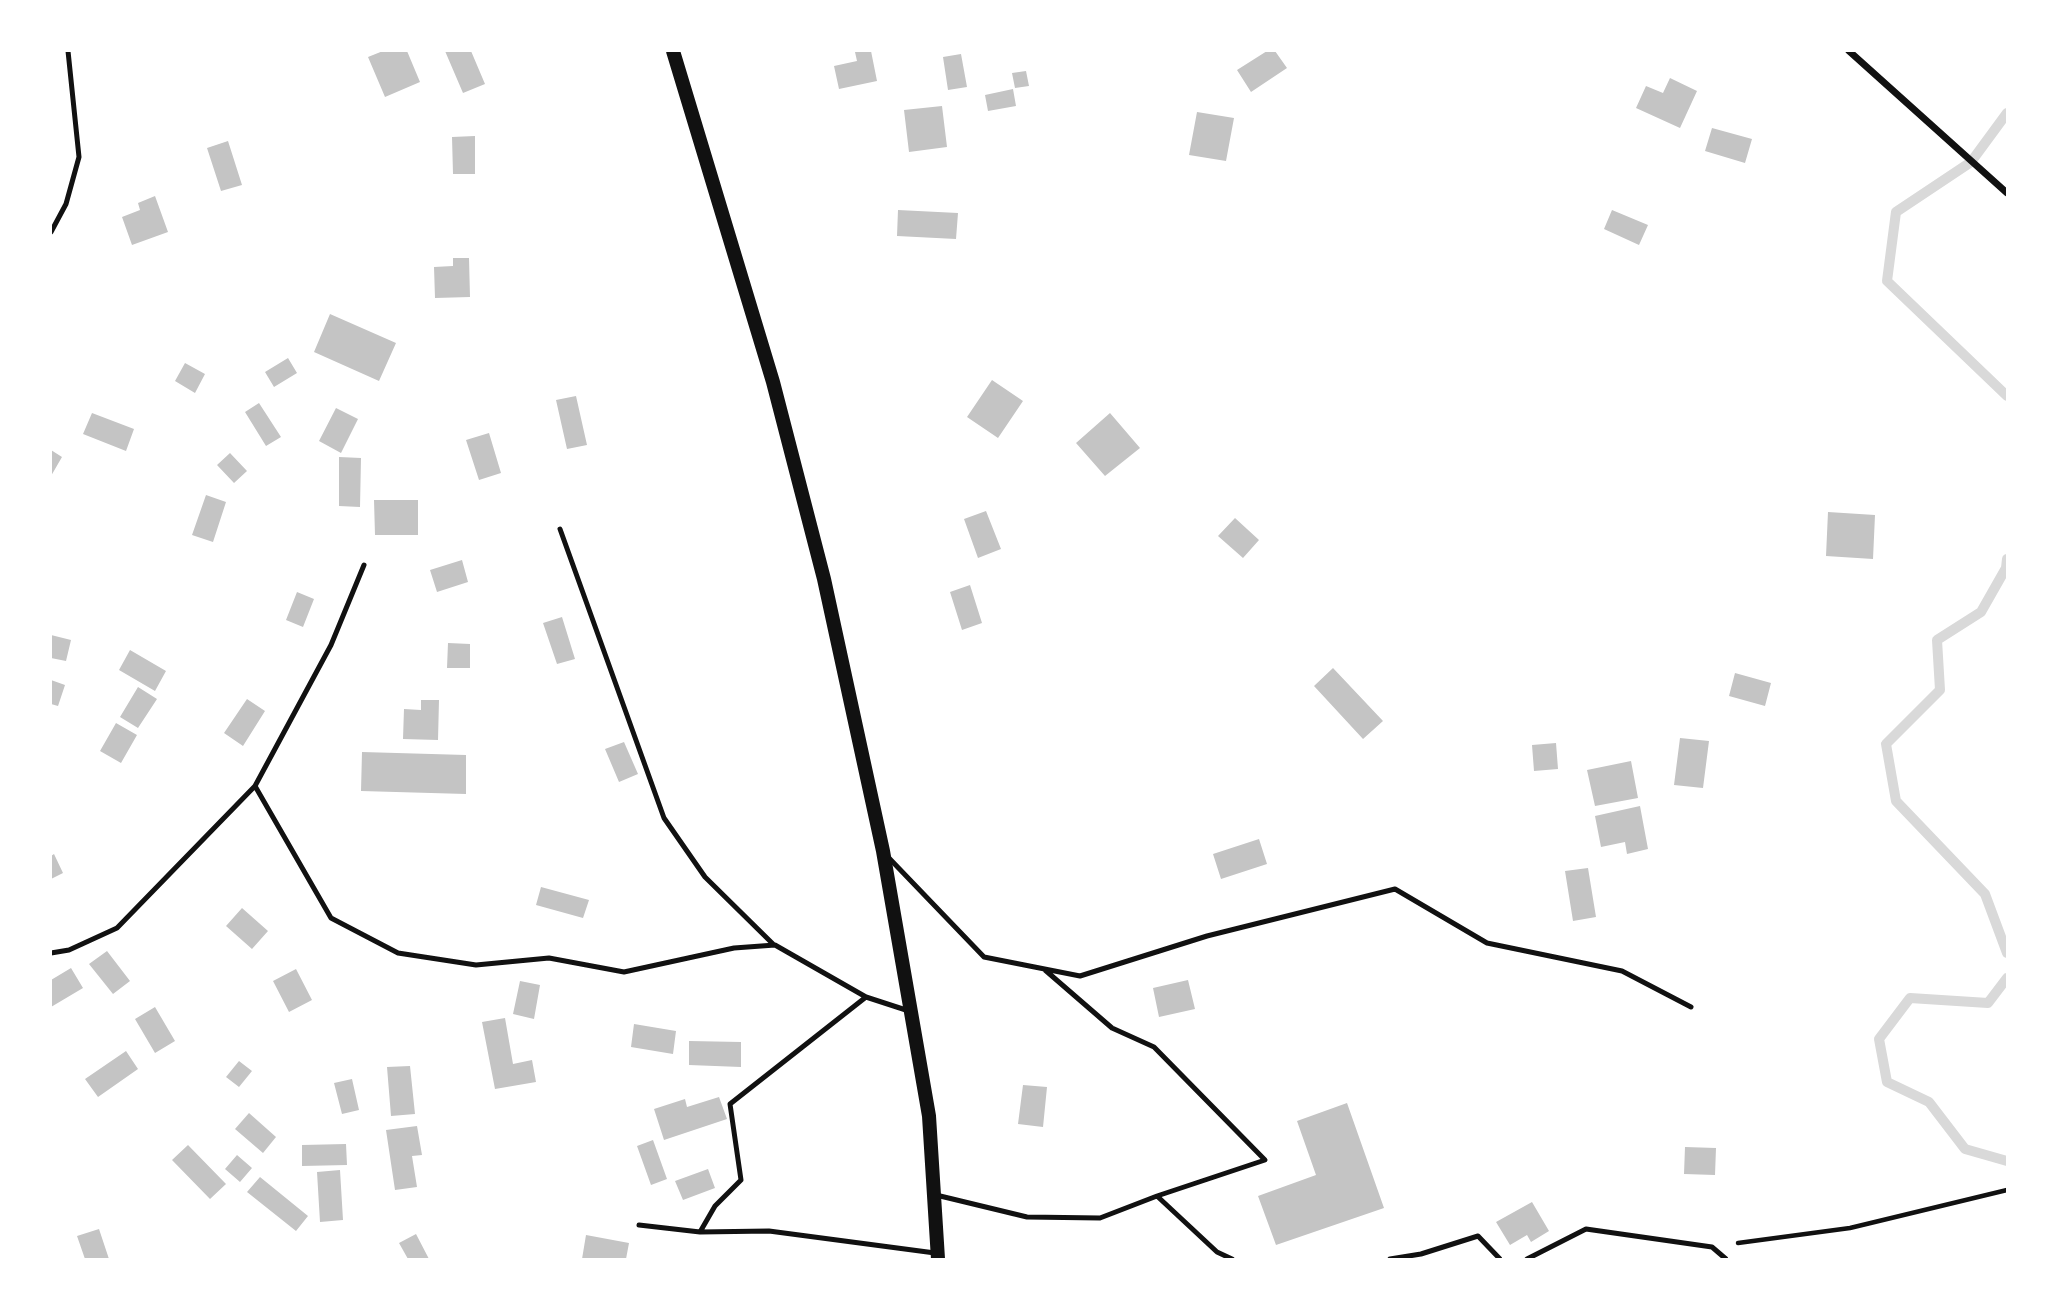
<!DOCTYPE html>
<html>
<head>
<meta charset="utf-8">
<style>
  body { margin:0 }
  #map { position:relative; width:2058px; height:1310px; overflow:hidden; background:#fff; font-family:"Archivo Narrow",sans-serif }
  canvas { display:block }
  .frame { position:absolute; inset:0; border:52px solid #fff; pointer-events:none }
</style>
</head>
<body>
<div id="map">
<canvas width="2058" height="1310"></canvas>
<div class="frame"></div>
</div>
<script>
const g = document.querySelector('canvas').getContext('2d');
g.lineJoin = 'round';
function stroke(path, color, width, dash) { g.strokeStyle = color; g.lineWidth = width; g.lineCap = dash ? 'butt' : 'round'; g.setLineDash(dash || []); g.stroke(path); }
function fill(path, color) { g.fillStyle = color; g.fill(path, 'evenodd'); }
stroke(new Path2D(`
  M2007 113 1971 162 1896 212 1887 281 2007 396
  M2007 559 2006 568 1981 612 1937 640 1940 690 1886 744 1896 801 1985 894 2007 953
  M2007 978 1988 1003 1910 998 1879 1039 1887 1082 1929 1102 1965 1149 2007 1161`), '#d9d9d9', 10);
fill(new Path2D(`
  M383 51H407L420 82 385 97 368 57Z
  M445 51H471L485 84 463 93Z
  M859 51H871L877 81 839 89 834 66 857 61 855 52Z
  M1267 51H1275L1287 68 1251 92 1237 70Z
  M961 54 967 87 948 90 943 57Z
  M1026 71 1029 86 1015 88 1012 73Z
  M1670 78 1697 91 1680 128 1636 108 1646 86 1663 93Z
  M1013 89 1016 106 988 111 985 95Z
  M942 106 947 147 909 152 904 110Z
  M1197 112 1234 118 1226 161 1189 155Z
  M1712 128 1752 139 1745 163 1705 151Z
  M475 136V174H453L452 137Z
  M228 141 242 185 221 191 207 148Z
  M155 196 168 232 132 245 122 217 140 210 138 203Z
  M898 210 958 213 956 239 897 236Z
  M1612 210 1648 225 1639 245 1604 229Z
  M453 258H469L470 297 435 298 434 267 453 266Z
  M330 314 396 343 379 381 314 352Z
  M288 358 297 373 274 387 265 372Z
  M185 363 205 374 195 393 175 381Z
  M992 380 1023 401 998 438 967 417Z
  M576 396 587 445 567 449 556 400Z
  M259 403 281 437 266 446 245 412Z
  M336 408 358 419 341 453 319 441Z
  M92 413 134 429 126 451 83 434Z
  M1110 413 1140 448 1105 476 1076 443Z
  M489 433 501 473 479 480 466 440Z
  M51 450 62 457 51 476Z
  M230 453 247 471 234 483 217 465Z
  M339 457 361 458 360 507 339 506Z
  M206 495 226 502 213 542 192 535Z
  M374 500H418V535H375Z
  M986 511 1001 549 978 558 964 519Z
  M1828 512 1875 515 1873 559 1826 556Z
  M1235 518 1259 540 1243 558 1218 536Z
  M462 560 468 582 437 592 430 570Z
  M970 585 982 623 962 630 950 592Z
  M297 592 314 599 303 627 286 620Z
  M562 617 575 659 557 664 543 623Z
  M51 635 71 640 66 661 51 658Z
  M448 643 470 644V668H447Z
  M130 650 166 671 155 691 119 670Z
  M1333 668 1383 721 1363 739 1314 686Z
  M1735 673 1771 683 1765 706 1729 696Z
  M51 680 65 685 58 706 51 704Z
  M138 687 157 699 138 728 120 717Z
  M247 699 265 711 243 746 224 733Z
  M421 700H439L438 740 403 739 404 709 421 710Z
  M116 723 137 735 121 763 100 751Z
  M1680 738 1709 741 1703 788 1674 785Z
  M624 742 638 774 619 782 605 749Z
  M1556 743 1558 769 1534 771 1532 745Z
  M362 752 466 755V794L361 791Z
  M1631 761 1638 798 1595 806 1587 770Z
  M1640 806 1648 849 1627 854 1625 842 1601 847 1595 816Z
  M1259 839 1267 864 1221 879 1213 854Z
  M54 854 63 873 51 879V856Z
  M1588 868 1596 917 1573 921 1565 871Z
  M541 887 589 900 583 918 536 905Z
  M242 908 268 931 252 949 226 926Z
  M107 951 130 981 113 994 89 964Z
  M71 968 83 988 51 1007V980Z
  M296 969 312 1000 289 1012 273 981Z
  M1188 980 1195 1009 1159 1017 1153 988Z
  M520 981 540 985 534 1019 513 1014Z
  M155 1007 175 1041 155 1053 135 1019Z
  M505 1018 513 1064 532 1060 536 1082 495 1089 482 1022Z
  M634 1024 676 1031 673 1054 631 1047Z
  M689 1041 741 1042V1067L689 1065Z
  M126 1051 138 1069 98 1097 85 1079Z
  M239 1061 252 1071 239 1087 226 1077Z
  M410 1066 415 1114 391 1116 387 1067Z
  M352 1079 359 1110 342 1114 334 1083Z
  M1023 1085 1047 1087 1043 1127 1018 1124Z
  M719 1097 727 1119 664 1140 654 1109 685 1099 687 1107Z
  M1347 1103 1384 1208 1276 1245 1258 1196 1316 1175 1297 1121Z
  M249 1113 276 1137 263 1153 235 1129Z
  M417 1126 422 1155 412 1156 417 1187 395 1190 386 1130Z
  M653 1140 667 1179 651 1185 637 1146Z
  M346 1144 347 1165 302 1166V1145Z
  M188 1145 226 1184 210 1199 172 1160Z
  M1685 1147 1716 1148 1715 1175 1684 1174Z
  M237 1155 252 1168 240 1182 225 1169Z
  M708 1169 715 1188 683 1200 675 1181Z
  M340 1170 343 1220 320 1222 317 1172Z
  M260 1177 308 1216 296 1231 247 1192Z
  M1532 1202 1549 1231 1531 1242 1527 1235 1510 1245 1496 1222Z
  M99 1229 109 1259H85L77 1236Z
  M416 1234 429 1259H408L399 1243Z
  M586 1235 629 1243 626 1259H582Z`), '#c4c4c4');
stroke(new Path2D(`
  M1738 1243 1850 1228 2007 1190`), '#111', 4.5);
stroke(new Path2D(`
  M51 232 66 204 79 157 68 51
  M560 529 664 818 705 877 774 945
  M255 786 331 918 398 953 476 965 549 958 624 972 734 948 775 945 866 997 909 1011
  M887 856 984 957 1080 976 1207 936 1395 889 1487 943 1622 971 1691 1007
  M51 953 69 950 117 928 255 786 331 645 364 565
  M1045 970 1112 1028 1154 1047 1265 1160 1157 1196
  M936 1195 1027 1217 1100 1218 1157 1196 1217 1252 1232 1259
  M639 1225 700 1232 769 1231 935 1253
  M700 1232 715 1206 741 1180 730 1104 866 997
  M1390 1259 1421 1254 1478 1236 1500 1259
  M1527 1259 1586 1229 1712 1247 1726 1259`), '#111', 5);
stroke(new Path2D(`
  M1849 51 2007 193`), '#111', 7);
stroke(new Path2D(`
  M673 51 773 382 824 579 883 851 929 1116 938 1259`), '#111', 14);
</script>
</body>
</html>
